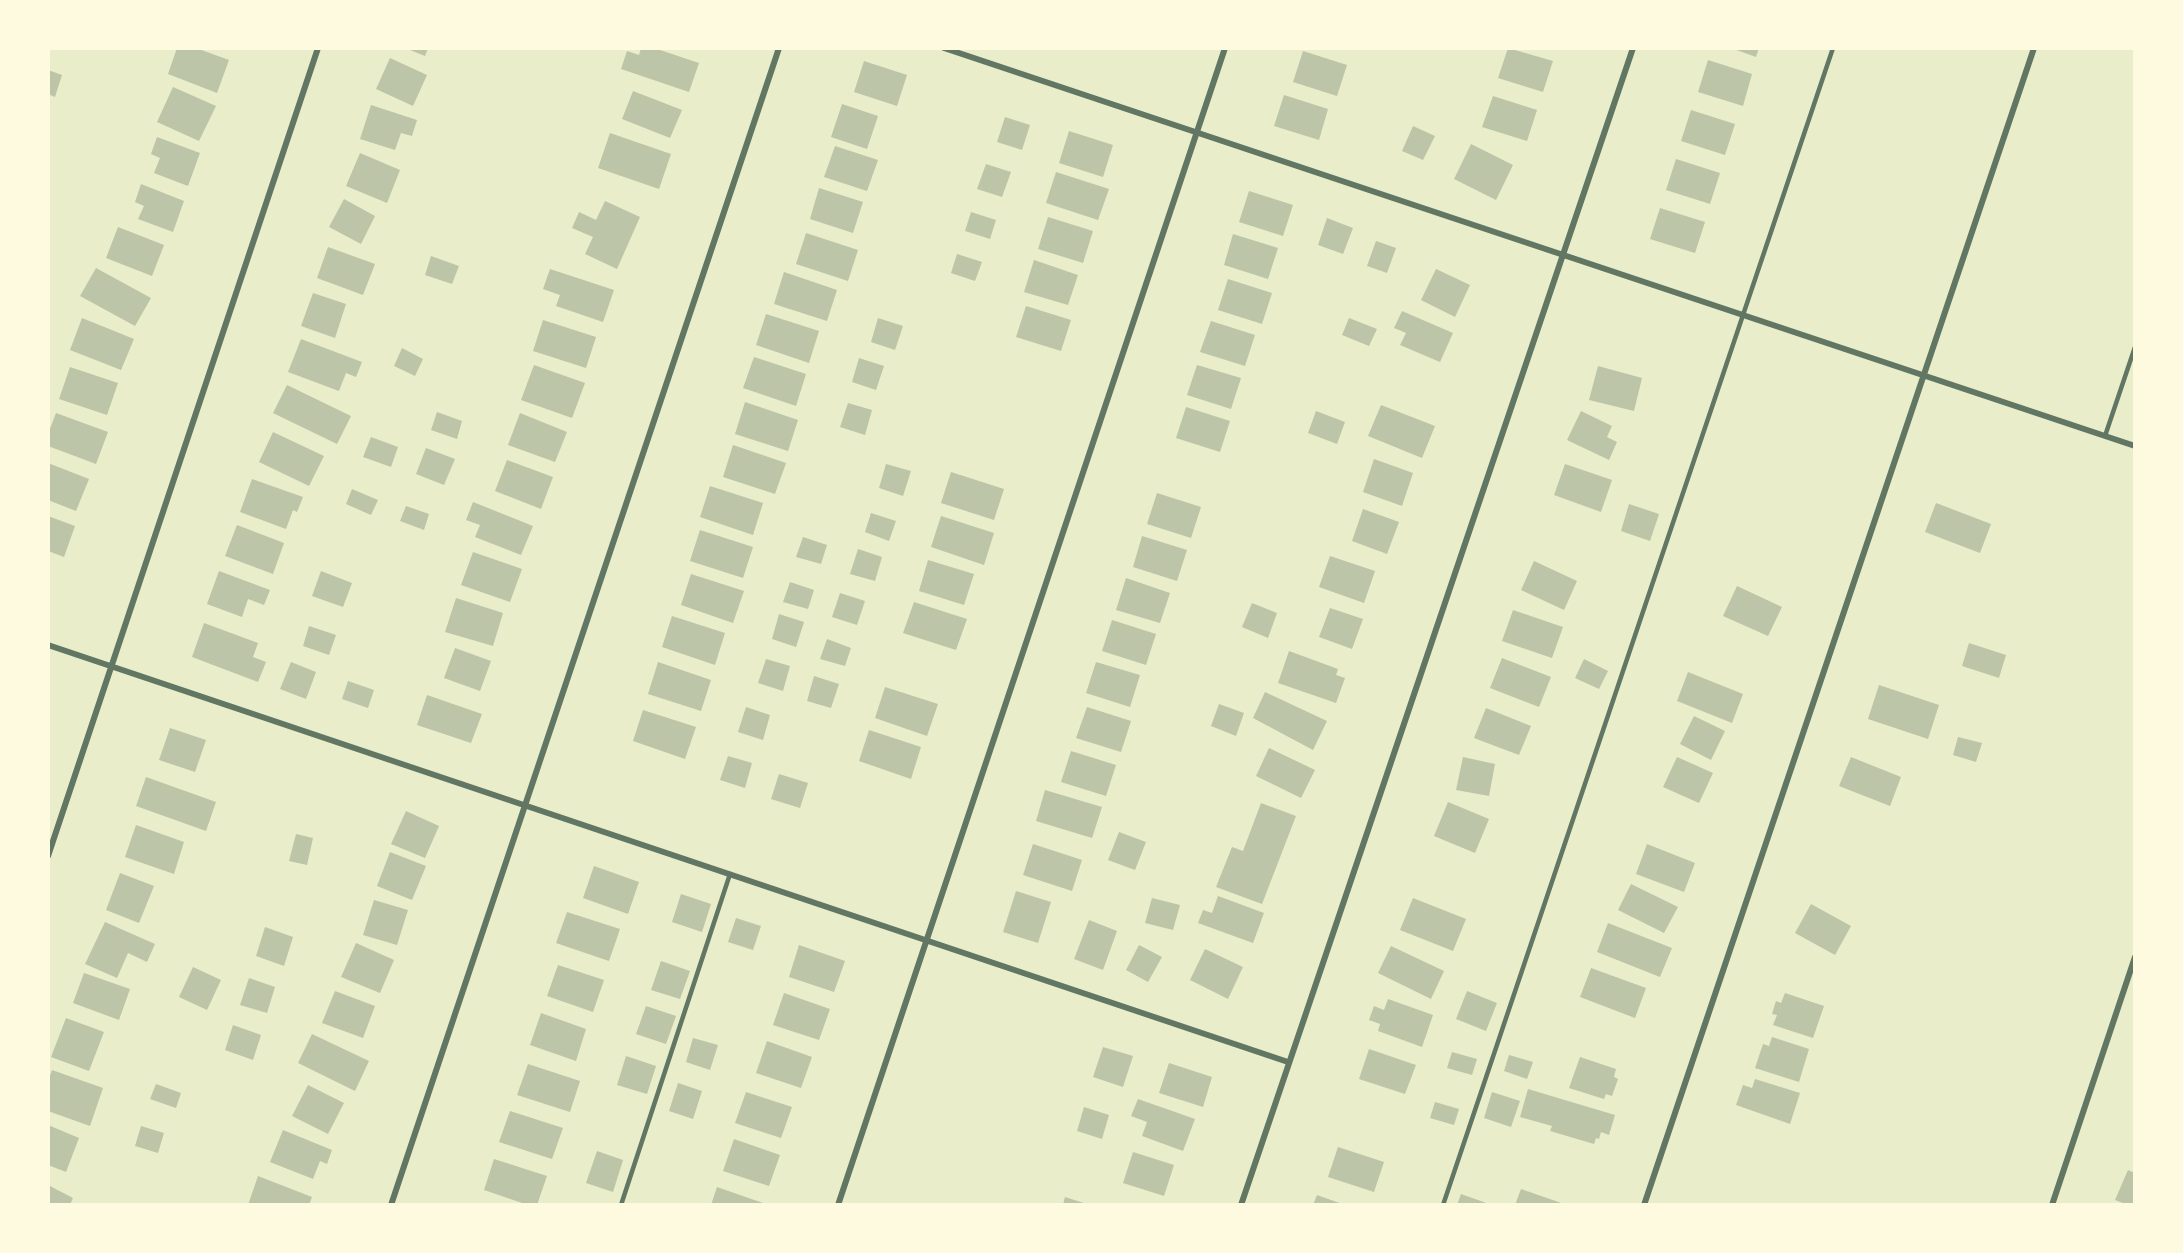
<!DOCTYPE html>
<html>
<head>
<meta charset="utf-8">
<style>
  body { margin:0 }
  #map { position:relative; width:2183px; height:1253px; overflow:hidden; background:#e9edc9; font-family:"Public Sans",sans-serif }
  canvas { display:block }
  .frame { position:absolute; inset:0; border:50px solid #fefae0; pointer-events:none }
</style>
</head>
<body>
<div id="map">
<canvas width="2183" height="1253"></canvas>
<div class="frame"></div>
</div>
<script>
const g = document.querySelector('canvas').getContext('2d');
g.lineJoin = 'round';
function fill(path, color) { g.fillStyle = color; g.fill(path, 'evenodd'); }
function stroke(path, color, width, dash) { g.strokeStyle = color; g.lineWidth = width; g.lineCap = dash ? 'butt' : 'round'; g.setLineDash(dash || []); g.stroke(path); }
fill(new Path2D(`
  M177 48H196L229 60 217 93 168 74Z
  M405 48H428L425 56Z
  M641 48H654L699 63 689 92 621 69 627 51 639 55Z
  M1508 48 1553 61 1543 92 1498 78Z
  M1731 48H1759L1756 57Z
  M1303 51 1347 65 1337 96 1293 82Z
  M390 58 427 75 413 106 376 89Z
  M1708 60 1752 74 1743 106 1698 92Z
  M864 61 907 75 897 106 854 92Z
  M48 70 62 75 55 97 48 94Z
  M173 87 216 106 199 141 157 122Z
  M633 91 682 110 670 138 622 119Z
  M1284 95 1328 109 1319 140 1274 126Z
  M1493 96 1537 110 1527 141 1482 127Z
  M842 104 878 116 867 149 831 137Z
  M371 105 417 120 412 136 401 133 395 150 360 139Z
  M1691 110 1735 124 1725 155 1681 141Z
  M1005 117 1030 125 1022 150 997 142Z
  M1413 126 1435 136 1423 160 1402 151Z
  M1069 131 1113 145 1103 177 1059 163Z
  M610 133 671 154 659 189 598 168Z
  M157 137 200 153 188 186 154 173 160 158 151 154Z
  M1471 144 1513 165 1496 200 1454 179Z
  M835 146 878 160 867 191 824 177Z
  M360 153 400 170 387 203 346 186Z
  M1676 159 1720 173 1710 204 1666 190Z
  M986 164 1011 172 1002 197 977 189Z
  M1056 172 1109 189 1098 220 1046 203Z
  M141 184 184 201 173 232 138 219 144 206 135 202Z
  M819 188 863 202 853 233 810 219Z
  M1249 191 1293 205 1283 236 1239 222Z
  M344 199 375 216 361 244 329 227Z
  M605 201 640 217 617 269 585 254 593 237 572 228 579 212 596 220Z
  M1660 208 1705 222 1695 253 1650 239Z
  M971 212 996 220 990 239 965 231Z
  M1048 217 1093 231 1083 263 1038 249Z
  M1327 218 1353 228 1343 254 1318 245Z
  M118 227 164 245 152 276 106 258Z
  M806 233 858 250 848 281 796 264Z
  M1233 234 1278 248 1268 279 1224 265Z
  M1376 241 1396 248 1387 273 1367 266Z
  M328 247 375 264 363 295 317 278Z
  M957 254 982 262 975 281 951 273Z
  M431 256 459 266 452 284 425 275Z
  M1034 260 1078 275 1068 305 1024 292Z
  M96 268 151 298 135 326 80 296Z
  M550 269 614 290 603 322 556 306 560 295 543 289Z
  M1436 269 1470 285 1455 317 1421 300Z
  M784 272 837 290 827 321 774 304Z
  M1228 279 1272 293 1262 324 1218 310Z
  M313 293 346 304 335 338 301 326Z
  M1026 306 1071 320 1061 351 1016 337Z
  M1402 311 1453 333 1440 362 1400 345 1406 333 1394 328Z
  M766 314 819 331 809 363 756 345Z
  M82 318 134 339 121 370 70 350Z
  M878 318 903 326 895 350 871 342Z
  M1349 318 1377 329 1369 346 1342 335Z
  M543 320 596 337 586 368 533 351Z
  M1211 321 1255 335 1245 366 1200 352Z
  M301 339 362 362 356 377 346 373 339 391 288 372Z
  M402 348 423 359 415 376 394 366Z
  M754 357 806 374 796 406 743 388Z
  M859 358 884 366 876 390 852 382Z
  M534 365 585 383 572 418 521 400Z
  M1197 365 1241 378 1231 409 1187 395Z
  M1598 366 1642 378 1634 411 1589 400Z
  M70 367 118 383 107 415 59 399Z
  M287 385 351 416 337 444 273 413Z
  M745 402 798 420 788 451 735 434Z
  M848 403 872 410 865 435 840 427Z
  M1381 405 1435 426 1422 458 1368 436Z
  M1186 407 1230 421 1220 452 1176 438Z
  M1316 411 1345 422 1337 444 1308 433Z
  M1581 411 1612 426 1607 437 1617 442 1609 460 1567 440Z
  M437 412 462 421 457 439 431 430Z
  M56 413 108 432 96 464 48 446V434Z
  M520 413 567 432 555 462 508 445Z
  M273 432 324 456 309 486 259 462Z
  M371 437 398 447 391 467 363 457Z
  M733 445 786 463 775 494 723 477Z
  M426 448 455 459 444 485 416 474Z
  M1374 459 1413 473 1402 506 1363 492Z
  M507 460 553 477 541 509 495 491Z
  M48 463 89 479 76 511 48 500Z
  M886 464 911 471 903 496 879 488Z
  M1565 464 1612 480 1601 512 1554 495Z
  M951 472 1004 489 994 520 941 503Z
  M252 479 303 497 297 512 293 510 286 529 240 512Z
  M710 486 763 503 753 535 700 517Z
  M352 489 378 500 371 515 346 504Z
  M1157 493 1201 507 1191 538 1147 524Z
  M473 502 533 526 521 555 475 537 480 525 466 520Z
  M1936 503 1991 524 1980 553 1925 532Z
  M1629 504 1659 514 1650 541 1621 531Z
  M406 506 429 514 424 530 400 521Z
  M1363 509 1399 522 1387 554 1352 541Z
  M871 513 896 521 889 541 865 532Z
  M48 516 75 526 64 557 48 551Z
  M941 516 994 533 984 565 931 547Z
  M237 525 284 543 273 574 225 556Z
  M700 530 753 547 743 578 690 561Z
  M1142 536 1187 550 1177 581 1133 567Z
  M803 537 827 545 821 564 796 557Z
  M858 549 882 557 875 581 850 574Z
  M473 552 522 569 510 602 461 585Z
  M1330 556 1375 571 1364 603 1319 587Z
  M928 560 974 574 964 605 919 591Z
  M1534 561 1577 581 1564 610 1521 590Z
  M219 571 270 590 264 605 248 599 242 617 207 604Z
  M321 571 352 583 343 607 312 596Z
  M691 574 744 591 733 623 681 605Z
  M1126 578 1170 593 1160 623 1116 610Z
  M790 582 814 590 808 609 783 602Z
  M1737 586 1782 607 1768 636 1723 616Z
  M840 593 865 601 857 625 832 617Z
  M456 598 503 613 493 646 445 632Z
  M914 602 967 619 956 650 903 633Z
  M1252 603 1277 613 1268 638 1242 627Z
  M1330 608 1363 619 1352 649 1319 637Z
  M1513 610 1563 627 1552 658 1502 641Z
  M779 614 804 622 796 647 772 639Z
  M672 616 725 633 715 665 662 647Z
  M1112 620 1156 634 1146 665 1102 651Z
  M204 623 258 643 253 657 266 662 258 682 192 657Z
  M309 626 336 635 329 655 303 646Z
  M827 639 851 648 845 666 820 659Z
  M1969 643 2006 655 1999 678 1962 666Z
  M455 648 491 661 480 691 444 678Z
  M1289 651 1338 669 1336 675 1345 678 1336 703 1278 683Z
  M1502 658 1551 677 1539 707 1490 688Z
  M766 659 790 666 783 691 758 683Z
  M1584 659 1608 671 1599 689 1575 678Z
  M291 662 316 672 306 699 280 689Z
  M658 662 711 680 701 711 648 694Z
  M1096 662 1140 675 1130 707 1086 693Z
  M1688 672 1743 694 1732 723 1677 701Z
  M814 676 839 684 831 708 807 701Z
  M348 681 374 690 368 708 342 699Z
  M1879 685 1939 705 1928 739 1868 719Z
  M885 687 938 704 927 736 875 718Z
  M1265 692 1327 721 1313 750 1253 718Z
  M427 695 482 714 471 743 417 725Z
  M1219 704 1244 713 1236 736 1211 726Z
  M746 707 770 715 763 740 738 732Z
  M1087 707 1131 721 1121 752 1076 738Z
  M1486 708 1531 726 1519 755 1474 738Z
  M643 710 696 727 685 759 633 741Z
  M1694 716 1725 731 1711 760 1680 744Z
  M170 728 206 740 195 772 159 760Z
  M869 730 921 747 911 779 859 761Z
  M1958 737 1982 743 1976 762 1953 755Z
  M1269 748 1315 770 1301 798 1256 776Z
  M1071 751 1116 765 1106 796 1061 782Z
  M728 756 752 763 745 788 720 780Z
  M1463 757 1495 764 1489 796 1456 790Z
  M1677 757 1713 773 1699 803 1663 787Z
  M1851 757 1901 777 1890 806 1839 786Z
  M779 774 808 783 800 808 771 799Z
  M146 777 216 802 206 831 136 806Z
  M1045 790 1102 807 1092 838 1036 821Z
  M1448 802 1489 819 1475 853 1434 836Z
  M1261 803 1296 816 1262 904 1216 887 1232 847 1243 851Z
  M406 811 439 826 425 858 391 844Z
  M136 825 184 842 174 874 125 857Z
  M1119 832 1146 842 1135 870 1108 860Z
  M296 834 313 838 307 865 289 861Z
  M1033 844 1082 860 1072 891 1023 875Z
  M1647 844 1695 863 1684 892 1636 874Z
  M390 852 426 866 412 900 377 886Z
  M594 866 639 882 628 914 583 898Z
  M120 873 154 886 139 923 106 910Z
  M1631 884 1678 907 1664 933 1618 910Z
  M1016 891 1051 902 1038 943 1003 932Z
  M681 894 711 904 702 932 672 922Z
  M1218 896 1264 913 1253 943 1198 923 1203 910 1212 913Z
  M1152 898 1180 905 1173 930 1145 923Z
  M1413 898 1466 919 1453 951 1400 930Z
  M374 900 408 910 397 945 363 935Z
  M1811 904 1851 926 1835 955 1795 933Z
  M567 912 620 929 609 961 556 943Z
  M736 918 761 926 753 950 728 942Z
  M1089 920 1117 931 1103 970 1074 959Z
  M105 922 155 944 147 962 128 953 117 978 85 964Z
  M1608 923 1672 948 1660 977 1597 952Z
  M265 927 293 937 284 966 256 956Z
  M356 943 394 960 380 993 341 977Z
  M799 945 845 961 834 992 789 977Z
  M1139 945 1162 957 1148 982 1126 970Z
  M1391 946 1444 971 1431 999 1378 973Z
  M1205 949 1243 967 1228 999 1190 980Z
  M661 961 690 971 680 999 651 990Z
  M558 965 604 980 593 1012 547 996Z
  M193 967 221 980 207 1010 179 997Z
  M1591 968 1646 988 1635 1018 1580 997Z
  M84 973 130 989 119 1020 73 1003Z
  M249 978 275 987 267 1013 240 1005Z
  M335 991 375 1006 363 1038 322 1023Z
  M1467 991 1497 1003 1486 1031 1456 1019Z
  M784 993 830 1009 819 1040 773 1025Z
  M1785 993 1824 1006 1813 1038 1773 1025 1777 1015 1772 1014 1776 1001 1781 1003Z
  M1388 999 1433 1015 1422 1047 1378 1031 1380 1024 1369 1020 1374 1006 1384 1010Z
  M646 1006 676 1016 666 1044 636 1034Z
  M541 1013 586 1029 576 1061 530 1045Z
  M66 1018 104 1032 89 1071 51 1057Z
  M233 1025 261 1035 253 1060 225 1050Z
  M312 1034 369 1061 355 1091 298 1063Z
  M1772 1037 1809 1049 1799 1082 1755 1068 1763 1044 1769 1046Z
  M693 1038 718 1045 710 1070 686 1062Z
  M767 1041 812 1057 801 1088 756 1073Z
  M1103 1047 1133 1056 1123 1087 1093 1077Z
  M1369 1049 1416 1065 1405 1094 1359 1079Z
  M1452 1052 1477 1059 1472 1075 1447 1068Z
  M1509 1055 1533 1062 1527 1079 1504 1071Z
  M626 1056 656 1066 647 1094 617 1085Z
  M1580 1057 1616 1069 1614 1077 1618 1079 1612 1096 1606 1094 1604 1099 1569 1088Z
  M1169 1063 1212 1077 1203 1107 1159 1093Z
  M528 1064 580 1081 570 1112 517 1095Z
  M52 1070 103 1088 90 1126 48 1111V1081Z
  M1755 1079 1800 1093 1790 1124 1736 1105 1743 1085 1752 1088Z
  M678 1083 702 1091 693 1119 669 1111Z
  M156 1084 181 1093 176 1108 150 1099Z
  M308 1085 344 1103 328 1134 292 1116Z
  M1528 1089 1615 1115 1609 1135 1601 1132 1599 1139 1596 1138 1594 1144 1550 1131 1552 1126 1520 1117Z
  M746 1092 792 1107 781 1138 735 1123Z
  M1492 1092 1520 1101 1511 1127 1484 1118Z
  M1138 1099 1195 1119 1183 1151 1142 1136 1147 1122 1131 1116Z
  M1435 1102 1459 1109 1454 1125 1430 1118Z
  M1084 1107 1109 1115 1102 1139 1077 1131Z
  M510 1111 563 1128 552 1159 499 1142Z
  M48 1125 79 1138 66 1172 48 1165Z
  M141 1126 164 1133 158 1153 135 1146Z
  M283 1130 332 1150 327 1164 320 1161 313 1179 270 1162Z
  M734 1139 780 1155 769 1186 723 1171Z
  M1338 1147 1384 1162 1374 1192 1328 1177Z
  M597 1151 623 1160 613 1192 586 1183Z
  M1133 1152 1174 1165 1164 1196 1123 1183Z
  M494 1159 547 1176 537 1205H528L484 1190Z
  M2128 1170 2135 1173V1205H2128L2115 1200Z
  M258 1176 312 1197 309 1205H248Z
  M48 1185 73 1198 70 1205H48Z
  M717 1187 763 1203 762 1205H711Z
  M1521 1189 1567 1205H1515Z
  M1461 1194 1492 1205H1457Z
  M1317 1195 1345 1205H1313Z
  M1065 1197 1090 1205H1063Z`), '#bcc5a7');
stroke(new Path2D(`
  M2105 436 2135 347
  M621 1205 730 874
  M1443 1205 1833 48`), '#617663', 4.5);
stroke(new Path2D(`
  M944 48 2135 446
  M48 645 1288 1062
  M48 856 318 48
  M391 1205 779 48
  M838 1205 1225 48
  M1241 1205 1633 48
  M1644 1205 2034 48
  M2052 1205 2135 957`), '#617663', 6);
</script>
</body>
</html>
